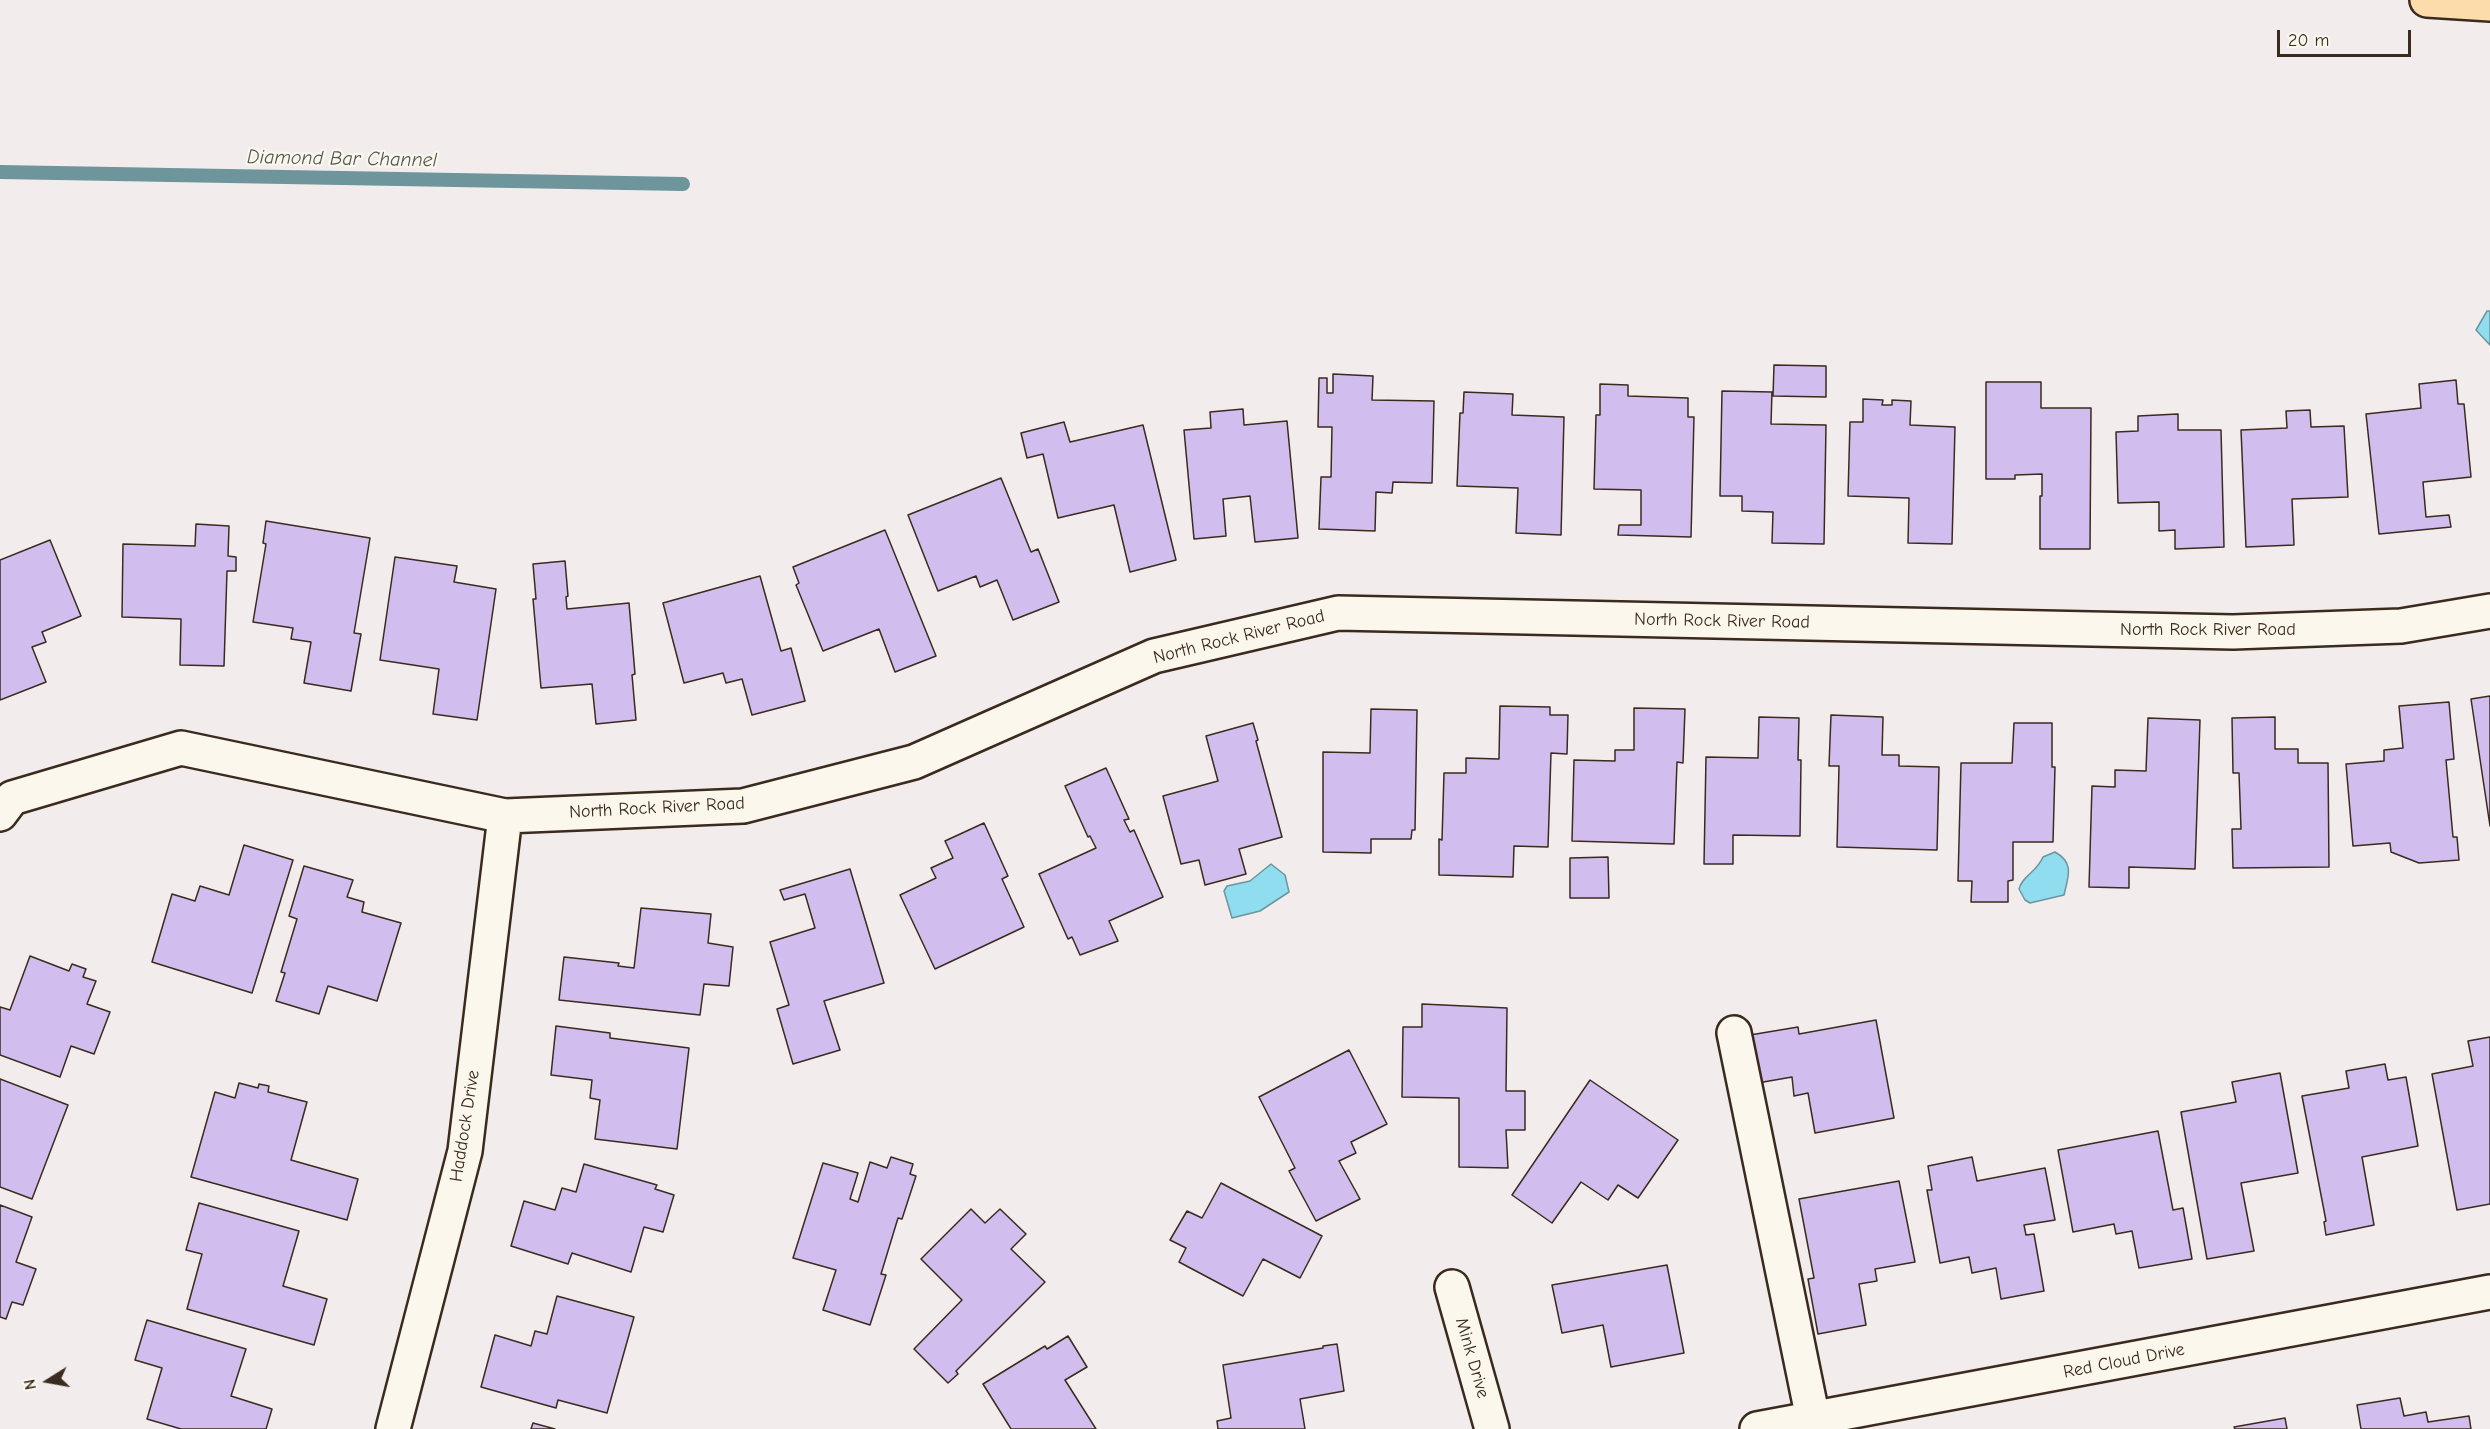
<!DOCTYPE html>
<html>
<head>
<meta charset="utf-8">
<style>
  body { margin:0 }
  #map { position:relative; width:2490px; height:1429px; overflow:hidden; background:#f3ecec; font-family:"Comic Neue",sans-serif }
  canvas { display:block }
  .north { position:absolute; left:18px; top:1351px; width:60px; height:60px; -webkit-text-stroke:4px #fbf7ec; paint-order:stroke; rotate:259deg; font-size:16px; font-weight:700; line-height:24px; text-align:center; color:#3b2a1e }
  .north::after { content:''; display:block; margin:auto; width:21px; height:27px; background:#3b2a1e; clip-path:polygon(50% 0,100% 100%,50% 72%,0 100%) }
  .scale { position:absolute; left:2277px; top:30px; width:134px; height:27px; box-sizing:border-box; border:3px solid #3b2a1e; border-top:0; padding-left:8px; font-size:18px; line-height:21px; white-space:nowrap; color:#3b2a1e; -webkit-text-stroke:4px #fbf7ec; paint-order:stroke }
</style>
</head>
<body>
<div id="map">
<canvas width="2490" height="1429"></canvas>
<div class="north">N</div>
<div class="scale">20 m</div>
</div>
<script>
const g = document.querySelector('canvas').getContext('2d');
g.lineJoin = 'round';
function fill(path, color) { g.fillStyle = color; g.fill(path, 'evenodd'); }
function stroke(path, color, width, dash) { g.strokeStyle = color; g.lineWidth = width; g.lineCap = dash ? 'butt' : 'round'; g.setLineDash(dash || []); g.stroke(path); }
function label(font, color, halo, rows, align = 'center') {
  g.font = font + ' "Comic Neue",sans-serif'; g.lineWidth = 4.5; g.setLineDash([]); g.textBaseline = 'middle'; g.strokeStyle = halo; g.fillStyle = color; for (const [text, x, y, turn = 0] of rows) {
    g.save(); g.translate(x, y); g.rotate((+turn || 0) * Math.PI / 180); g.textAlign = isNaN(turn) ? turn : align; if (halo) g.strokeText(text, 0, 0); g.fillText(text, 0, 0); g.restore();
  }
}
const water = new Path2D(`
  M2487 311H2490V345L2476 330Z
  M2055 852C2075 863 2068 877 2064 895L2030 903 2025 900 2019 889C2022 876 2037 872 2043 857Z
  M1271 864 1285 875 1289 892 1260 911 1232 918 1224 891 1227 886 1250 881Z`);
fill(water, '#8fddee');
stroke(water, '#6d959b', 1.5);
stroke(new Path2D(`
  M0 172 683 184`), '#6d959b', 14);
const building = new Path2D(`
  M1774 365 1826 366V397L1773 396Z
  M1333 374 1373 376 1372 400 1434 401 1432 483 1393 482 1392 493 1376 492 1375 531 1319 529 1321 477H1331L1332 427H1318L1319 378H1327V393H1333Z
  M2456 380 2458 404H2464L2471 477 2423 482 2426 517 2449 515 2451 527 2379 534 2366 414 2421 408 2419 384Z
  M1986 382H2041V408H2091L2090 549H2040V496H2042V474L2015 475V479H1986Z
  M1600 384 1628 385V396L1688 398V417H1694L1691 537 1618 535 1619 525H1641V490L1594 489 1596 415H1600Z
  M1722 391 1772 392 1771 424 1826 425 1824 544 1772 543 1773 512 1742 511V496H1720Z
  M1464 392 1513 394 1512 415 1564 417 1561 535 1516 533 1518 488 1457 486 1460 413H1463Z
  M1863 399 1883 400 1882 405H1892V400L1911 401 1910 425 1955 427 1952 544 1908 543 1909 498 1848 496 1850 422H1863Z
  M1243 409 1244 425 1287 421 1298 538 1255 542 1250 496 1223 499 1226 536 1194 539 1184 430 1211 428 1210 412Z
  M2310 410 2311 427 2344 426 2348 497 2292 499 2294 545 2246 547 2241 430 2287 428 2286 411Z
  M2178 414V430H2221L2224 547 2175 549V530L2159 531V502L2118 503 2116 432 2138 431V416Z
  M1064 422 1070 442 1143 425 1176 560 1130 572 1114 505 1058 518 1043 454 1027 458 1021 433Z
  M1001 478 1031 552 1038 549 1059 602 1013 620 997 580 980 587 976 576 938 591 908 515Z
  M266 521 370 538 354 633 361 634 351 691 304 683 311 642 291 639 293 628 253 622 266 544 263 543Z
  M196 524 229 526 228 556 236 557V571H227L224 666 180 665 181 619 122 617 123 544 195 546Z
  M885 530 936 656 895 672 879 629 823 651 796 585 799 583 793 567Z
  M50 540 81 616 42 632 46 642 32 647 46 682 0 700V560Z
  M395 557 457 566 454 582 496 589 477 720 433 714 439 669 380 660Z
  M565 561 568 596 566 597 567 609 629 603 635 674 632 675 636 720 596 724 592 684 541 688 533 599H536L533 564Z
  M760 576 781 651 791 648 805 701 752 715 742 679 726 683 723 673 684 683 663 603Z
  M2490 696V826L2471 699Z
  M2449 702 2454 759 2446 760 2453 837H2457L2459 860 2419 863 2391 852 2390 843 2353 846 2346 764 2384 761V750L2403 748 2399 706Z
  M1500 706 1550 707V715H1568L1567 754 1551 753 1548 847 1514 846 1513 877 1439 875V839L1442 840 1444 773H1466V758L1499 759Z
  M1634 708 1685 709 1683 763 1677 762 1674 844 1572 841 1574 760 1615 761V750H1634Z
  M1371 709 1417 710 1415 830H1412L1411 839H1371V853L1323 852V752L1370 753Z
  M1831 715 1883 717 1882 755H1899V766L1939 767 1937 850 1837 847 1839 766H1829Z
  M1759 717 1799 718 1798 760H1801L1800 836 1733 835V864H1704L1706 757 1758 758Z
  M2275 717V749H2298V763H2328L2329 867 2233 868 2232 829H2241L2239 773H2233L2232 718Z
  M2148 718 2200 720 2195 869 2129 867V888L2089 887 2092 786 2115 787V770L2146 771Z
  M1253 723 1258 740 1256 741 1282 837 1239 849 1246 874 1205 885 1199 860 1181 864 1163 796 1218 781 1206 736Z
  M2014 723H2052V767H2055L2053 842H2013V880L2008 881V902H1971L1972 881H1958L1961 763H2012Z
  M1106 768 1129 819 1124 820 1130 832 1134 830 1163 897 1109 921 1118 941 1080 955 1072 937 1068 939 1039 874 1096 848 1090 836 1088 837 1065 786Z
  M984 823 1008 876 1002 879 1024 927 935 969 900 895 936 878 931 868 953 858 945 841Z
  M244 845 293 860 252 993 152 962 172 894 195 901 200 886 229 895Z
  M1608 857 1609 898H1570V858Z
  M304 866 353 880 347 897 364 902 362 912 401 923 377 1001 328 986 319 1014 276 1001 285 973 281 972 297 919 289 916Z
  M850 869 884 983 824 1001 840 1050 793 1064 777 1009 789 1005 770 942 815 928 805 894 784 900 780 890Z
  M641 908 711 914 708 943 733 947 729 986 704 984 700 1015 559 1000 564 957 619 963 618 966 634 968Z
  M30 956 69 971 72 964 86 969 83 977 96 981 87 1004 110 1012 94 1054 71 1046 60 1077 0 1055V1007L10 1010Z
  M1422 1004 1507 1008 1506 1091H1525V1130H1506L1508 1168 1459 1167V1098L1402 1097 1403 1027H1422Z
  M1876 1020 1894 1118 1815 1133 1808 1093 1794 1096 1792 1077 1752 1084 1744 1036 1798 1027 1799 1034Z
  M556 1026 610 1033V1038L689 1048 677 1149 595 1139 600 1100 590 1098 592 1080 551 1075Z
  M2490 1037V1204L2457 1210 2432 1074 2473 1066 2468 1041Z
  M1349 1050 1387 1124 1351 1142 1356 1153 1339 1161 1360 1199 1316 1221 1289 1171 1295 1168 1259 1097Z
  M2385 1064 2388 1080 2406 1077 2418 1146 2362 1157 2374 1225 2326 1235 2324 1222 2326 1221 2302 1096 2349 1088 2346 1071Z
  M2280 1073 2298 1173 2241 1183 2254 1251 2207 1259 2181 1112 2236 1102 2232 1082Z
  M0 1079 68 1105 32 1199 0 1187Z
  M1590 1080 1678 1140 1638 1198 1618 1185 1608 1200 1581 1182 1552 1223 1512 1195Z
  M239 1083 258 1088 259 1084 269 1086 268 1092 307 1102 291 1160 358 1179 347 1220 191 1177 215 1092 235 1098Z
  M2158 1131 2173 1210 2183 1208 2192 1259 2139 1268 2132 1231 2116 1234 2114 1224 2073 1232 2058 1150Z
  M891 1157 913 1164 910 1174 916 1176 902 1219 898 1218 881 1274 886 1275 870 1325 823 1310 836 1270 793 1258 823 1163 858 1173 850 1199 858 1202 870 1162 887 1168Z
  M1972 1157 1977 1181 2045 1168 2055 1220 2024 1225 2026 1235 2034 1234 2044 1291 2001 1299 1996 1268 1972 1273 1969 1257 1940 1263 1927 1190H1932L1928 1166Z
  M584 1164 657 1185 655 1189 674 1195 663 1232 644 1227 631 1272 572 1253 568 1264 511 1246 524 1201 555 1210 562 1188 576 1192Z
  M1899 1181 1915 1262 1875 1269 1877 1281 1859 1284 1866 1325 1818 1334 1808 1279 1814 1278 1799 1199Z
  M1221 1183 1322 1236 1300 1278 1263 1259 1243 1296 1179 1262 1186 1248 1170 1240 1187 1211 1202 1218Z
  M199 1203 299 1231 283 1286 327 1299 314 1345 187 1309 202 1254 186 1250Z
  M0 1205 32 1217 16 1262 36 1269 23 1305 12 1302 6 1319 0 1317Z
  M971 1209 985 1223 1000 1209 1026 1234 1011 1249 1045 1282 956 1371 958 1374 948 1383 914 1349 962 1300 921 1259Z
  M1667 1265 1684 1353 1611 1367 1603 1325 1562 1333 1552 1285Z
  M557 1296 634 1317 607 1413 558 1400 556 1408 481 1387 495 1335 531 1346 535 1331 547 1334Z
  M147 1320 246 1349 231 1396 272 1409 266 1429H181L147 1419 162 1368 135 1360Z
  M1068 1336 1087 1367 1065 1380 1096 1429H1011L983 1384 1045 1346 1047 1349Z
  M1337 1344 1344 1391 1300 1399 1305 1429H1218L1217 1421 1231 1418 1223 1365 1323 1348V1346Z
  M2400 1398 2404 1416 2426 1412 2428 1422 2469 1416 2471 1429H2361L2357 1405Z
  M2285 1418 2287 1429H2235L2234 1427Z
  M533 1423 555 1429H531Z`);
fill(building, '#d1beee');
stroke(building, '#3b2a1e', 1.5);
const minor = new Path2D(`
  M0 814 12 798 181 748 505 816 743 806 914 762 1154 656 1338 613 2233 632 2401 626 2490 611
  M1734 1033 1813 1419
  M1452 1287 1492 1429
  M393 1429 465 1151 505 816
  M1757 1429 2490 1292`);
const highway = new Path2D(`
  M2427 0 2490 4`);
stroke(minor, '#3b2a1e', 38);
stroke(highway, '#3b2a1e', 38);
stroke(minor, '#fbf7ec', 33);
stroke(highway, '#fddcac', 33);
label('18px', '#3b2a1e', '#fbf7ec', [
  ["North Rock River Road",1722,621,1],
  ["North Rock River Road",2208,630],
  ["North Rock River Road",1239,637,-14],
  ["North Rock River Road",657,808,-3],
  ["Haddock Drive",465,1126,-81],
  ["Mink Drive",1472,1358,74],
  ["Red Cloud Drive",2124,1361,-11]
]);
label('italic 20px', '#505752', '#fbf7ec', [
  ["Diamond Bar Channel",342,159,1]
]);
</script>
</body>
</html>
